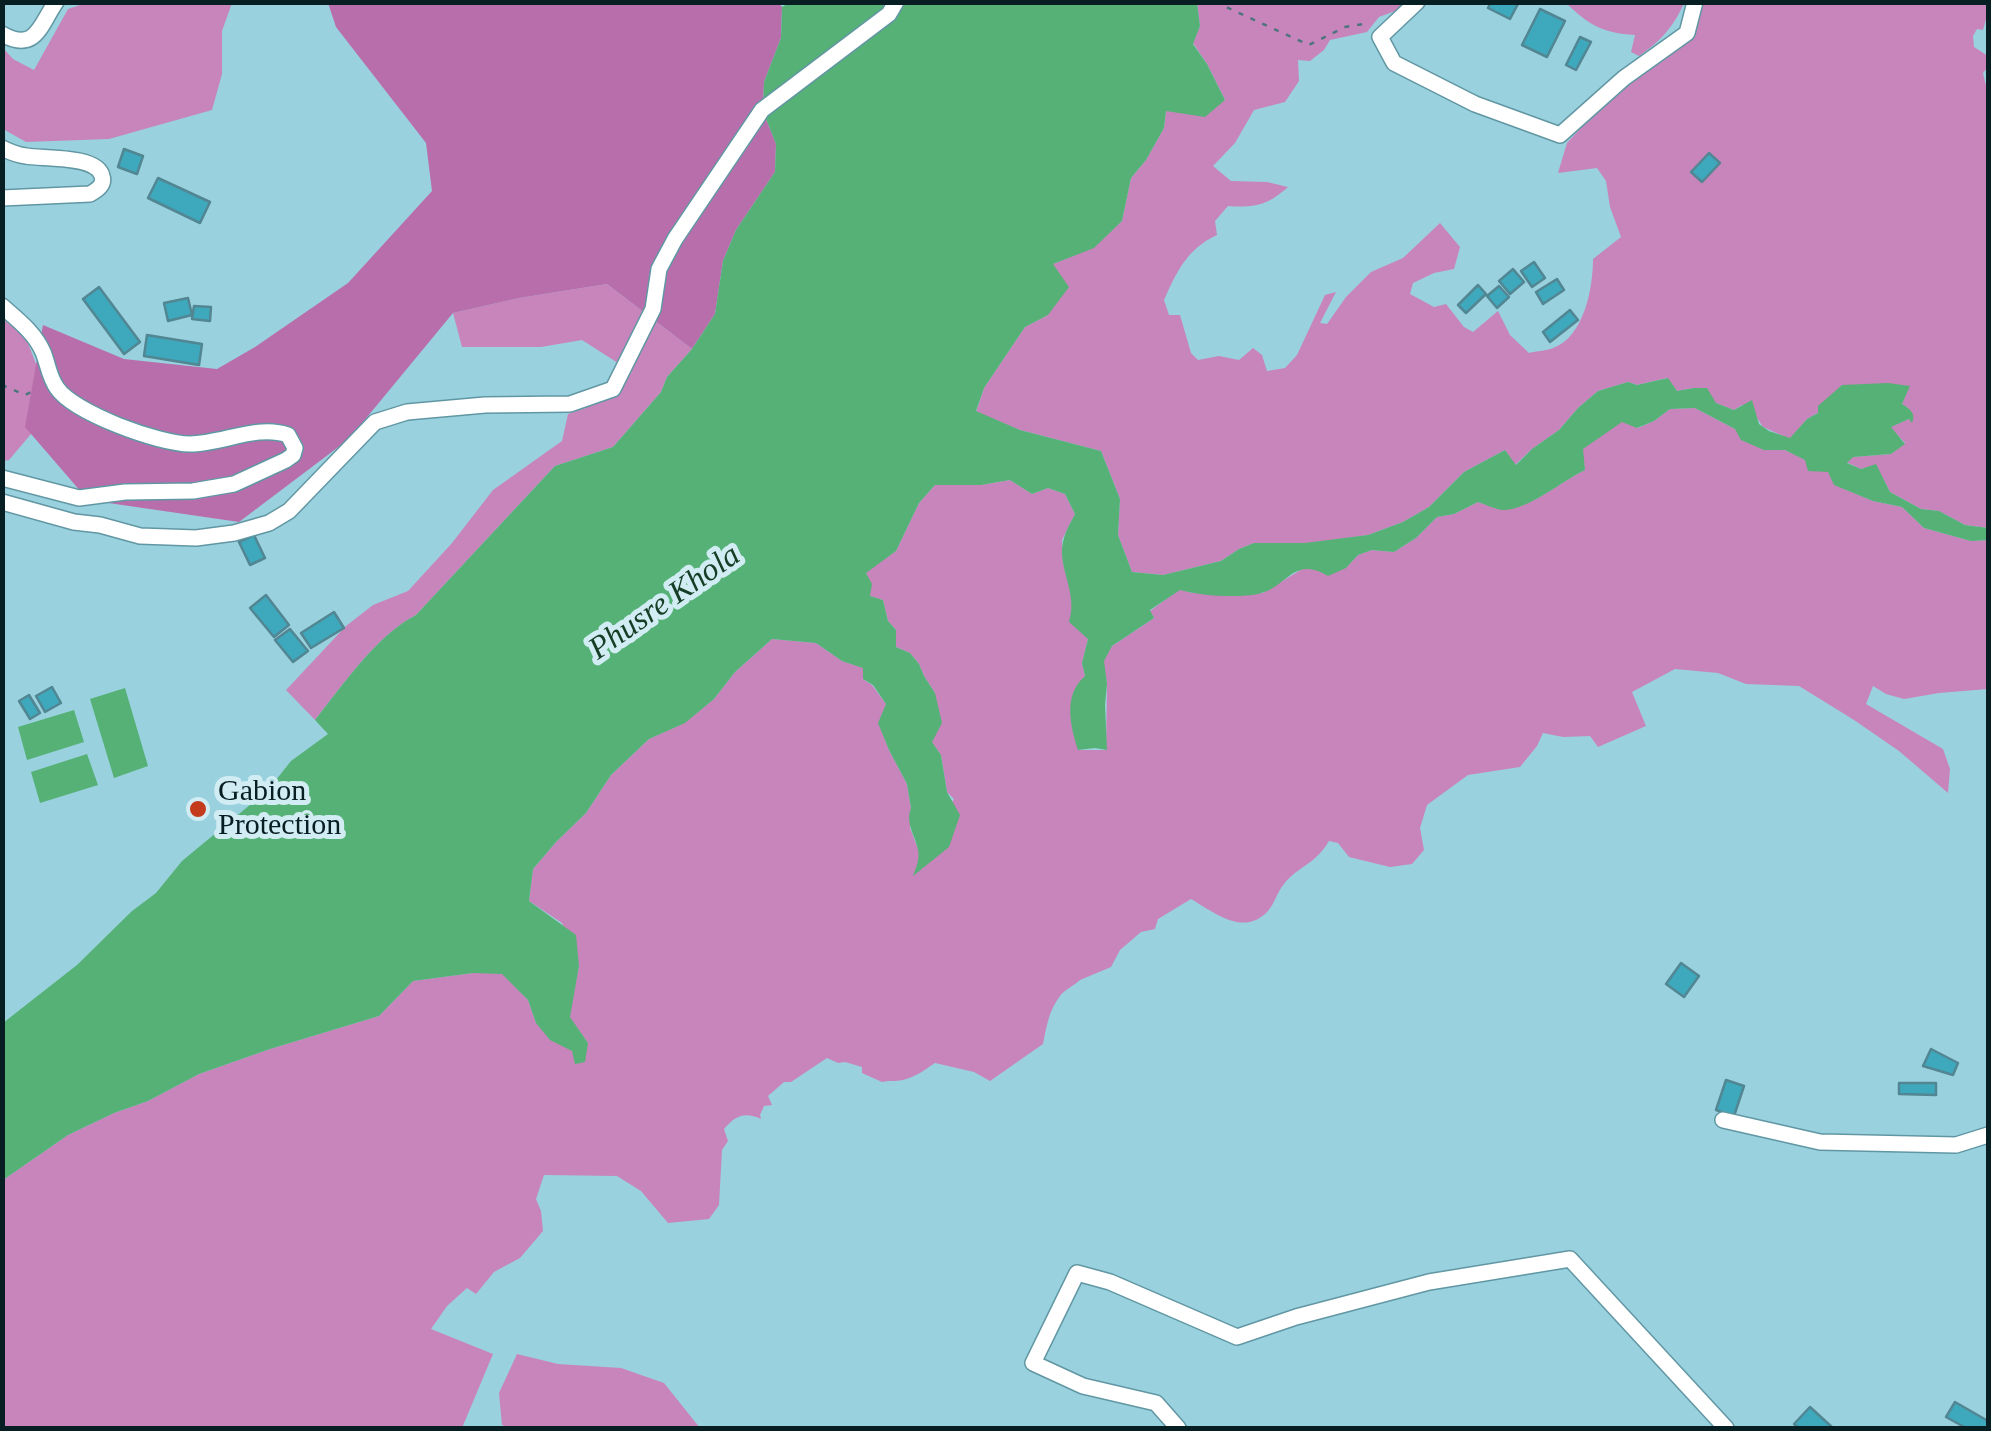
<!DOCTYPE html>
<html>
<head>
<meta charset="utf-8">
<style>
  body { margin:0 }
  #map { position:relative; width:1991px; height:1431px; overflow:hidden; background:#9ad1de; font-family:"Times New Roman",serif }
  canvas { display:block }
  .frame { position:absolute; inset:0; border:5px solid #071e23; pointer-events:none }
</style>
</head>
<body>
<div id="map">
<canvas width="1991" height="1431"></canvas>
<div class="frame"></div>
</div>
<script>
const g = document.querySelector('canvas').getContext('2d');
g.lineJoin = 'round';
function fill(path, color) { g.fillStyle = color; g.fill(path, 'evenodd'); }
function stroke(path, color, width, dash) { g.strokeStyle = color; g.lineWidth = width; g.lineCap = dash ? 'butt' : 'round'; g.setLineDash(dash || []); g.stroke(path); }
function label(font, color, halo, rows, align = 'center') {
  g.font = font + ' "Times New Roman",serif'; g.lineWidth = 10; g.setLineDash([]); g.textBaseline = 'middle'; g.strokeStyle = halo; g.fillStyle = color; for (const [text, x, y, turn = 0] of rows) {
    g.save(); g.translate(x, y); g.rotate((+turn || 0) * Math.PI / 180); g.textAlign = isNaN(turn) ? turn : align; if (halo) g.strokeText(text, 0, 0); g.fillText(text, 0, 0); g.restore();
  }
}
fill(new Path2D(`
  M89 2 232 3 222 31V74L212 110 109 139 26 142 3 129V48L13 59 34 70 68 9Z
  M1197 3H1407L1398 10 1379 17 1367 32 1330 40 1324 50 1310 61 1298 60 1299 81 1285 102 1254 110 1235 143 1213 166 1231 181 1267 182 1288 187C1268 205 1255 208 1228 206L1215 221 1217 235C1187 249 1177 271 1164 300L1169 315H1180L1191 353 1198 360 1219 356 1239 360 1253 348 1262 355 1267 371 1285 368 1297 355 1325 295 1336 292 1320 323 1327 324 1346 297 1371 272 1403 258 1440 223 1460 247 1454 269 1434 273 1413 283 1410 294 1434 307 1446 304 1464 327 1473 332 1498 311 1510 335 1529 353C1537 351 1546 351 1553 348 1584 337 1593 288 1593 259L1621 237 1610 207 1606 181 1597 168 1558 173 1567 143 1599 108 1634 76 1684 45 1704 3H1988V13L1983 30 1977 29 1973 36 1974 47 1988 56V67L1983 73 1988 94V528L1965 525 1939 511 1921 509 1890 492 1876 465 1861 469 1846 462 1853 457 1891 454 1905 443 1890 427 1909 419 1908 408 1902 404 1909 386 1842 385 1818 413 1807 419 1790 439 1763 427 1755 415 1742 405 1734 410 1716 403 1694 388 1677 391 1667 378 1637 385 1628 382 1598 391 1578 408 1559 430 1532 449 1515 465 1505 450 1464 472 1429 507 1403 522 1368 535 1305 544 1254 543 1239 549 1221 561 1163 575 1132 572 1118 535 1120 499 1101 451 1020 430 976 412 984 388 1025 327 1048 315 1053 264 1094 247 1122 221 1131 178 1146 160 1164 128 1166 111 1225 100 1207 64 1193 43 1200 26Z
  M1566 3H1684C1674 26 1661 41 1639 56L1631 52 1635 35C1602 33 1589 25 1566 3Z
  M607 284 692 349 667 377 661 392 613 447 555 466 416 615C376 636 343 685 315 720L286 690 346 626 373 605 408 591 452 543 493 490 562 441 568 414 588 407 606 388 619 383 632 372 582 340 541 347H462L453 313 519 298Z
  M2 318 26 338 53 408 9 460 3 461Z
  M1695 408 1735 429 1764 450H1785L1829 471 1835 485 1873 501 1902 507 1924 528 1971 541 1988 540V689L1939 693 1904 699 1886 694 1873 686 1866 704 1943 749 1950 769 1948 793 1899 751 1854 720 1799 686 1746 684 1718 673 1675 669 1632 692 1646 726 1598 747 1590 736 1563 737 1543 733 1537 746 1520 767 1468 775 1427 805 1420 828 1424 850 1412 864 1390 867 1349 857 1338 843 1329 841C1315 865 1298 866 1284 884 1277 892 1275 903 1268 911 1244 937 1215 913 1191 899L1158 919 1155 929 1141 932 1120 950 1111 967 1080 980C1074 986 1065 989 1060 996 1049 1010 1046 1028 1043 1044L990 1081 974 1072 935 1063C926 1069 917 1076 906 1079 898 1082 890 1080 882 1082L862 1073V1067L845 1062 838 1063 827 1058 791 1082H784L768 1096 772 1105 764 1106 760 1115 761 1119C745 1112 736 1115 724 1129L728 1141 722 1150 719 1205 709 1219 668 1223 641 1191 617 1176 544 1175 536 1199 541 1211 543 1231 520 1258 494 1272 476 1294 467 1288 447 1306 431 1329 493 1354 462 1428H3V1180L68 1135 114 1113 148 1101 199 1074 270 1049 379 1016 413 981 473 973H502L528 1000 536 1023 572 1051 588 1043 569 1017 579 966 562 923 529 901 533 869 556 842 586 813 611 775 649 739 684 723 714 699 735 672 772 639 816 643 842 661 864 668 863 679 872 685 886 704 879 724 889 750 907 784 911 808 910 828 920 854 954 799 947 792 941 755 931 741 935 693 924 676 919 664 910 653 896 647V630L888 621 883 600 869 596 866 572 896 551 919 503 935 485H981L1010 480 1032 494 1048 488 1065 494 1075 514 1062 540 1063 563 1072 596V615L1088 639 1082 663 1085 676 1078 750H1106L1107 684 1103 660 1112 646 1154 618 1150 611 1180 589 1192 593H1263L1302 569 1346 568 1358 555 1372 550 1394 552 1416 538 1437 517 1454 514 1478 502C1485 504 1495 509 1502 509 1527 511 1562 481 1585 470L1582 449 1622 421 1638 428 1654 421 1670 409Z
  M517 1354 558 1364 621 1368 664 1383 700 1428H511L502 1425 499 1393Z`), '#c885bb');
fill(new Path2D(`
  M778 2 782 7 781 38 764 82 763 111 776 144 775 172 736 230 723 261 715 314 692 349 607 284 519 298 453 313 349 439 239 522 88 500 25 427 43 325 124 359 217 369 255 347 348 283 432 191 426 143 336 27 328 3Z`), '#b96eac');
fill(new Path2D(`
  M789 3H1197L1200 26 1193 44 1207 64 1225 100 1205 117 1166 111 1164 128 1146 160 1131 178 1122 221 1094 248 1053 264 1069 287 1048 315 1025 327 984 388 976 411 1020 430 1101 451 1120 499 1118 535 1132 572 1163 575 1221 561 1239 549 1254 543H1305L1368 535 1403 522 1429 507 1464 472 1505 450 1516 465 1532 449 1559 430 1578 408 1598 391 1628 382 1637 385 1668 378 1677 391 1694 388H1707L1716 403 1734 410 1752 400 1759 424 1769 431 1790 438 1807 419 1818 413V406L1842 385 1888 383 1910 386 1902 404C1910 409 1916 413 1912 423L1909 419 1891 427 1905 444 1891 454 1853 457 1847 463 1861 469 1876 464 1890 492 1921 509 1939 511 1965 525 1988 528V540L1971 541 1924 528 1902 507 1873 501 1834 485 1828 472 1808 471 1805 460 1785 450H1764L1741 440 1735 429 1695 408 1670 409 1654 421 1637 428 1622 422 1583 449 1585 470C1562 481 1527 511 1502 510 1494 509 1485 504 1478 502L1454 514 1437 517 1416 538 1394 552 1372 550 1358 555 1346 568 1328 576C1292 555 1288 588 1258 594 1238 598 1200 596 1180 590L1150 610 1154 618 1112 646 1104 661 1107 684 1105 705 1107 750 1095 748 1078 750C1070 725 1063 695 1085 676L1082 663 1088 639 1069 622C1079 591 1055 566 1064 538 1066 530 1071 522 1075 514L1065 494 1048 488 1032 494 1010 480 981 485H935L919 503 896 551 866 573 872 584 870 596 883 600 888 621 896 630V647L910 653 919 664 924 676 935 693 942 723 932 742 941 755 947 792 960 815 949 847 913 876C916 868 920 859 918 850 915 834 905 824 911 808L907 784 889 750 878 723 886 704 873 685 863 679V668L842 661 816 643 772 639 735 672 714 699 685 723 649 739 611 775 586 813 556 842 533 869 529 901 576 935 579 966 570 1017 588 1043 585 1062 575 1064 572 1051 550 1040 536 1023 528 1000 502 974 473 973 413 981 379 1016 270 1049 199 1074 148 1101 114 1113 68 1135 3 1180V1023L77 965 132 911 156 893 182 861 268 790 291 761 328 734 315 720C343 685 376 636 416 615L555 466 613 447 661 392 667 377 692 349 715 314 723 261 736 230 775 172 776 144 763 111 764 82 781 38 782 7Z
  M125 688 148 766 114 778 90 699Z
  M74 710 84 742 27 760 18 727Z
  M87 754 98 785 40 803 31 772Z`), '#55b176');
const building = new Path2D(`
  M1491 2H1519L1510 19 1488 8Z
  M1540 9 1565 21 1547 57 1522 45Z
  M1580 37 1591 42 1576 70 1566 65Z
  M124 149 143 156 137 174 118 167Z
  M1709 153 1720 163 1702 182 1691 172Z
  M158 178 210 202 200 223 148 198Z
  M1534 262 1545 278 1532 287 1521 271Z
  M1513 269 1524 282 1510 294 1499 281Z
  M1557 279 1564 290 1543 304 1536 292Z
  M1478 285 1486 294 1466 313 1458 305Z
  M1499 286 1509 297 1497 308 1487 296Z
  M99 287 140 342 124 354 83 299Z
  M188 298 192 315 168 321 164 303Z
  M194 306 211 307 210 321 192 319Z
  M1570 310 1578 320 1550 342 1543 332Z
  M147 335 202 344 199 365 144 356Z
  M254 535 265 558 250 565 239 542Z
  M266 595 289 625 274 637 250 608Z
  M334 612 344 628 311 648 301 633Z
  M290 629 308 651 293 662 275 640Z
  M52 687 61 703 45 712 36 696Z
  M29 695 40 713 30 719 19 701Z
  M1681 963 1699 976 1684 997 1666 984Z
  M1931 1049 1958 1063 1953 1075 1923 1066Z
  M1726 1080 1744 1086 1734 1116 1716 1110Z
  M1899 1083H1936V1095L1899 1094Z
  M1955 1402 1988 1421V1428H1966L1946 1417Z
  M1810 1407 1833 1428H1799L1794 1424Z`);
fill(building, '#3ea8bd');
stroke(building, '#518692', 2.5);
const minor = new Path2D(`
  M1417 2 1380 37 1394 63 1475 104 1560 135 1624 78 1687 33 1695 2
  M2 34C36 53 40 25 56 2
  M2 148C10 152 17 155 26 156 43 159 97 155 102 176 105 185 97 190 90 194L2 198
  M2 306C18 320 35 333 43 352 48 364 49 377 57 388 74 413 159 444 190 444 222 444 257 424 288 435L295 448 293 455 286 460 234 484 193 491 125 492 79 498 2 478
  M2 502 74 522 100 525 140 536 196 538 234 533 269 523 289 511 375 422 407 412 485 405 570 404 613 389 653 309 659 269 675 239 762 110 889 14 896 2
  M1723 1120 1820 1142 1956 1145 1988 1135
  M1178 1428 1156 1403 1083 1386 1033 1363 1077 1273 1110 1282 1237 1337 1296 1317 1429 1282 1570 1259 1726 1428`);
stroke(minor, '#6197a3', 18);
stroke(new Path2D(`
  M1215 2 1309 45 1345 27 1363 24 1368 28
  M2 385 25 395 37 389`), '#4e747d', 2.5, [5, 8]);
stroke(minor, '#fff', 15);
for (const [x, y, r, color] of [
  [198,809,10,"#c43a1c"]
]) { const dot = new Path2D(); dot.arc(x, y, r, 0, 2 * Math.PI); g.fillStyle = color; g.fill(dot); stroke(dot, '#d1edf3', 4); }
label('30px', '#071e23', '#d1edf3', [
  ["Gabion",218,792],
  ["Protection",218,826]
], 'left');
label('italic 32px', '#163d25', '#d1edf3', [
  ["Phusre Khola",665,603,-35]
]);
</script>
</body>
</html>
